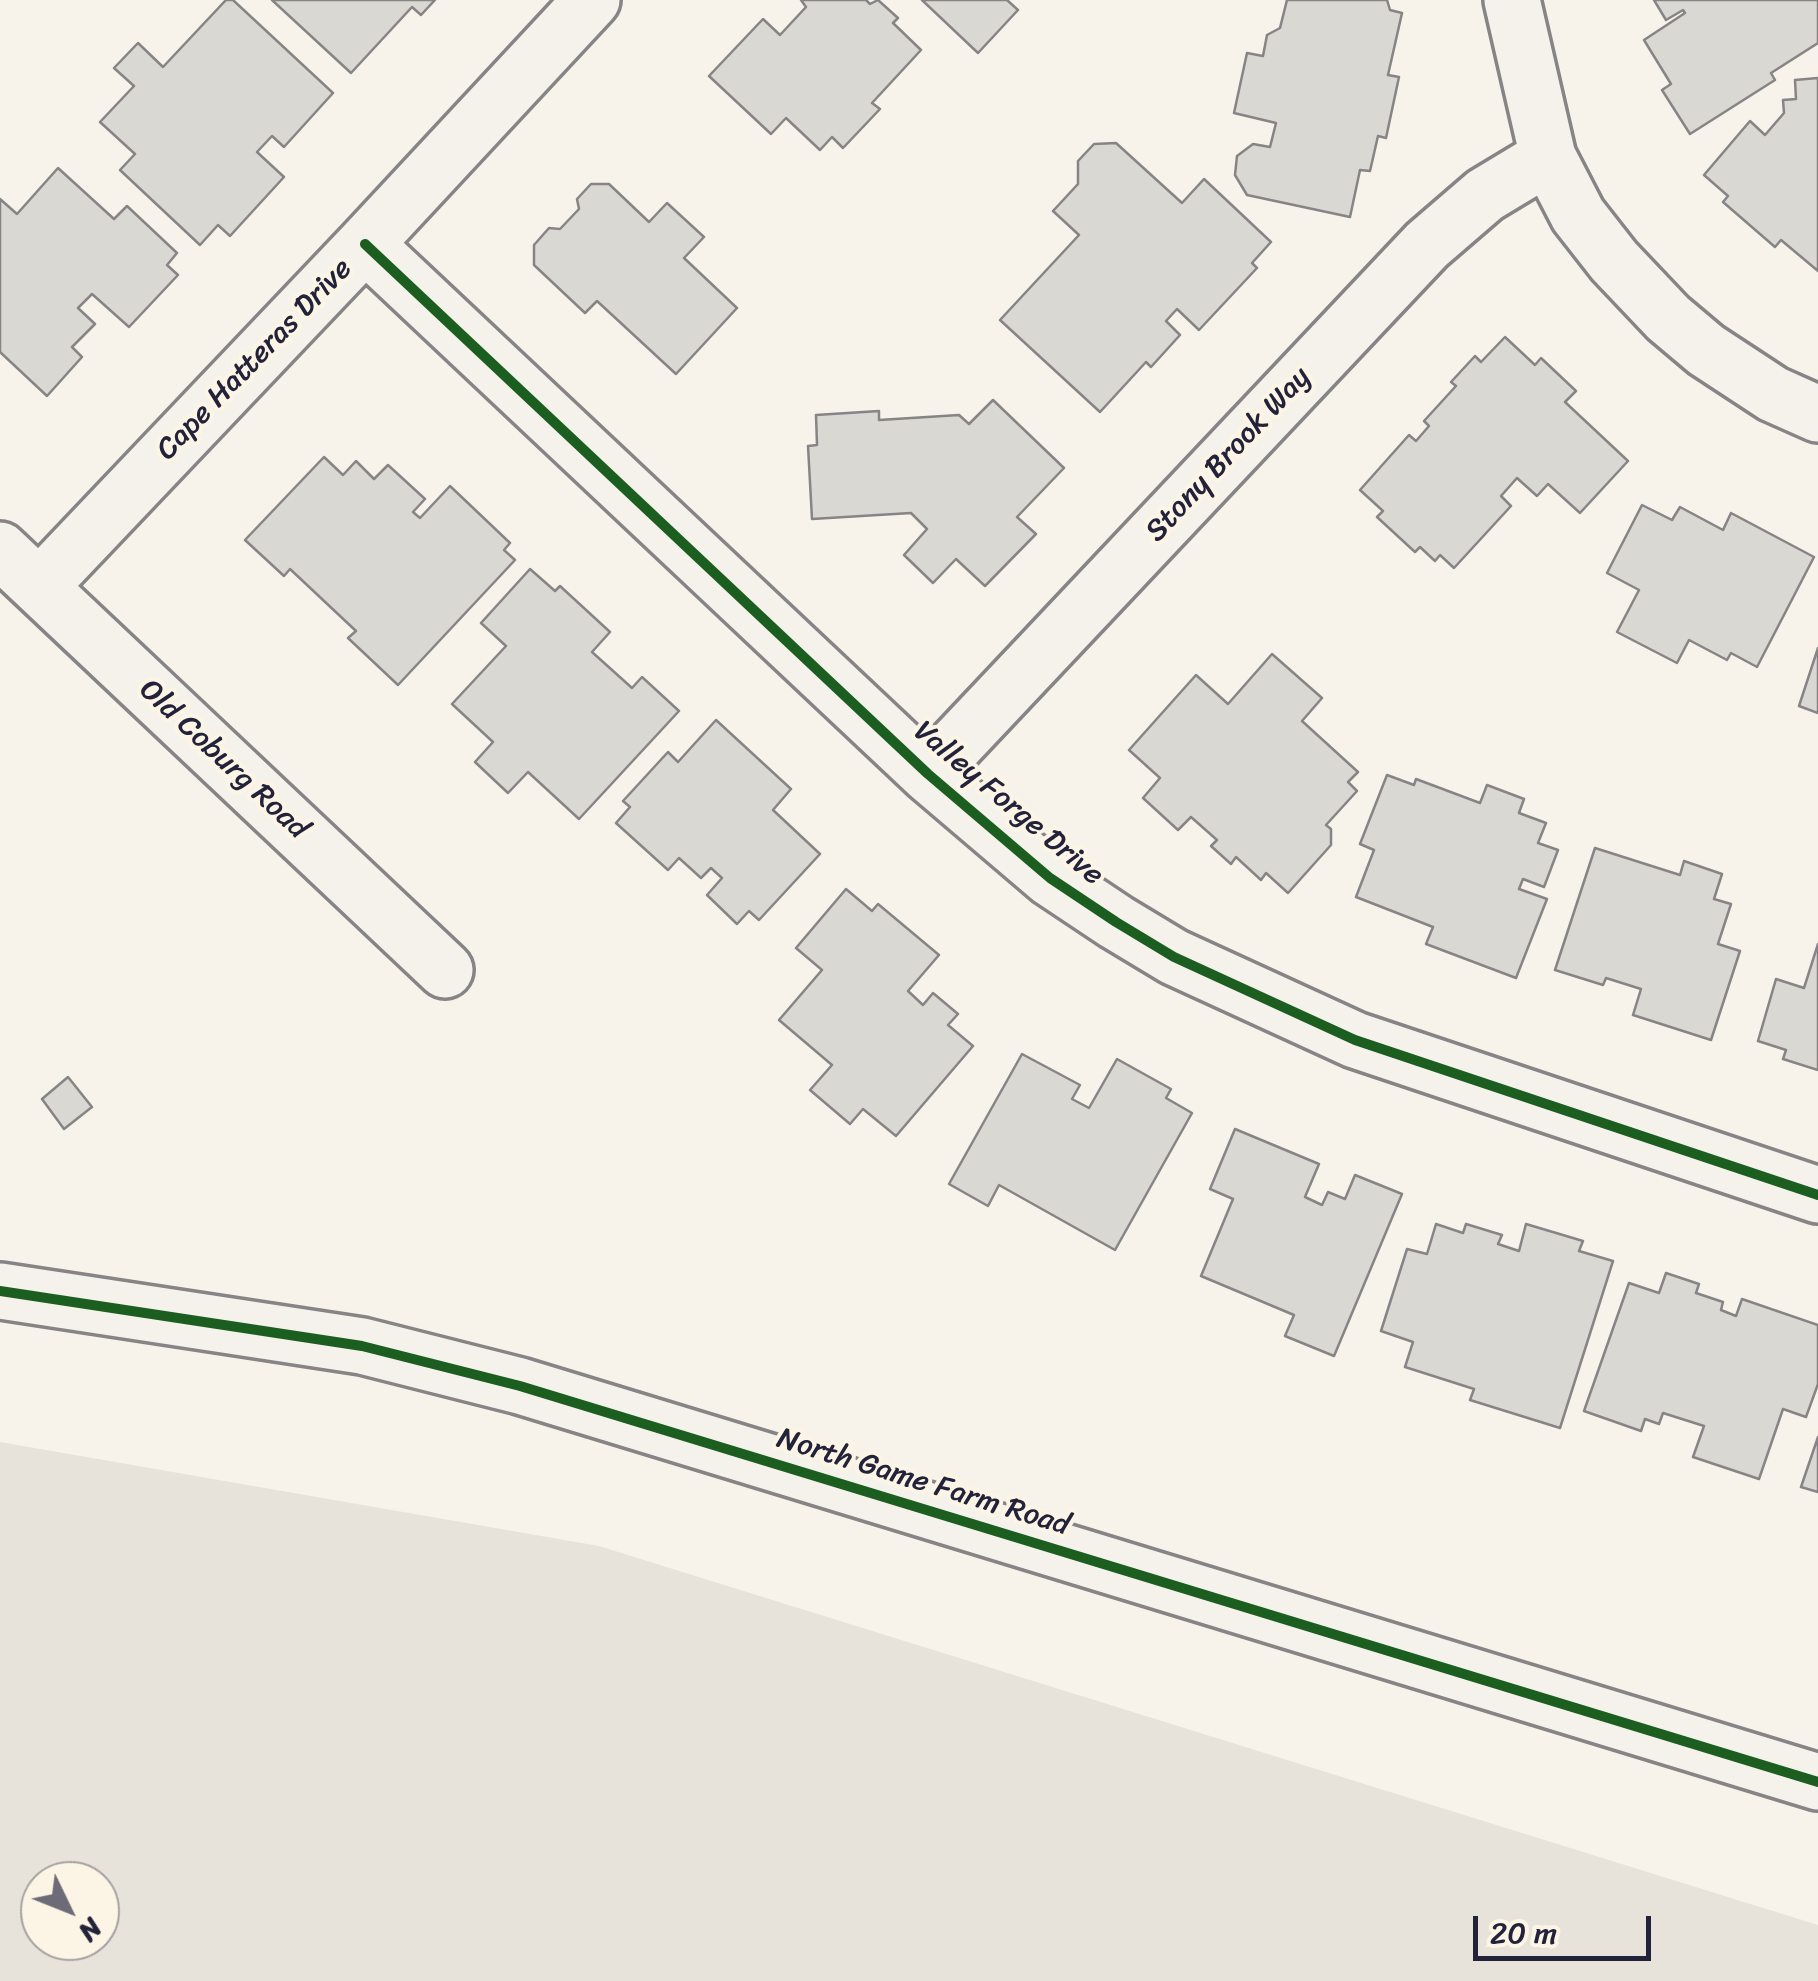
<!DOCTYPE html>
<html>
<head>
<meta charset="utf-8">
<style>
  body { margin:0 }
  #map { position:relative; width:1818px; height:1981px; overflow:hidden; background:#f7f3ea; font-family:Sriracha,sans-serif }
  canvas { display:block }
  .north { position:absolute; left:20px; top:1861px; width:100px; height:100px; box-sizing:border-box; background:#fcf5e5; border:2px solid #a5a1a1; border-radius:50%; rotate:133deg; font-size:28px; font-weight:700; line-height:40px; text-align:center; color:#22223b }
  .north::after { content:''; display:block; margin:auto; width:35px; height:45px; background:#6d6b78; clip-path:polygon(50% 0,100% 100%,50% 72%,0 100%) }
  .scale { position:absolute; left:1473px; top:1916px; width:178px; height:45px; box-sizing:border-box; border:5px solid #22223b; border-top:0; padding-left:12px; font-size:30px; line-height:35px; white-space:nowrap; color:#22223b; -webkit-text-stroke:8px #fcf5e5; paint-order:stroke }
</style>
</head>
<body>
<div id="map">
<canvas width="1818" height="1981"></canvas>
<div class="north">N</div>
<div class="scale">20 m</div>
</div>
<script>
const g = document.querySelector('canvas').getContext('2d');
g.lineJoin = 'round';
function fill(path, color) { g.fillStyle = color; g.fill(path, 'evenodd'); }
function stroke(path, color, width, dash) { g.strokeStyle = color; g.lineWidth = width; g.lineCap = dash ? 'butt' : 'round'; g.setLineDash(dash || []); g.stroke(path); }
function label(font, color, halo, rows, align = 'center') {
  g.font = font + ' Sriracha,sans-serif'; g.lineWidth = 8; g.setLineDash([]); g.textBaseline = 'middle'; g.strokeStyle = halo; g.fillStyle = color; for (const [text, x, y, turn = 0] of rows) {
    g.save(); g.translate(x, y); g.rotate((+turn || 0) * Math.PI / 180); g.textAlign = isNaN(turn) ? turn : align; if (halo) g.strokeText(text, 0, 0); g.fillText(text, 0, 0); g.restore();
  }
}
fill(new Path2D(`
  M0 1442 599 1546 1818 1925V1981H0ZM40 1881H100V1941H40Z`), '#e8e3da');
const building = new Path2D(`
  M226 0H233L333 93 284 147 272 136 257 152 284 177 230 236 218 225 200 245 120 170 135 154 100 122 134 86 114 68 138 43 163 67Z
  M272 0H435L421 15 412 7 351 73Z
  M866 0 870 4 878 0 898 18 893 23 921 50 872 103 880 109 843 148 832 137 820 150 786 118 771 134 709 76 763 19 780 35 806 7 801 0Z
  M922 0H1007L1018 10 978 53Z
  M1287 0H1387L1390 10 1402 13 1388 75 1399 77 1386 138 1378 136 1370 171 1360 170 1350 217 1247 195 1235 175 1237 156 1253 144 1270 147 1276 123 1234 113 1247 53 1263 56 1267 35 1280 28Z
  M1654 0H1818V43L1771 73 1775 80 1690 134 1662 90 1671 84 1644 40 1685 13 1683 10 1666 20Z
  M1818 78V271L1781 240 1775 247 1723 202 1728 196 1704 175 1750 121 1765 135 1784 113 1783 100 1796 99 1795 80Z
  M1116 143 1182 203 1204 179 1271 242 1252 263 1257 268 1199 330 1177 309 1166 321 1180 335 1151 367 1146 362 1100 412 1000 320 1079 235 1053 211 1078 184V161L1094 144Z
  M58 168 114 219 127 206 177 253 167 265 178 275 129 327 92 294 78 308 95 324 72 347 82 357 47 396 0 352V199L17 214Z
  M591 184H609L649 222 667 203 704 237 684 258 737 308 676 374 597 301 585 313 534 265V245L549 228 560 229 579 209 577 199Z
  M1505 337 1535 365 1541 358 1576 391 1565 402 1628 461 1580 513 1548 484 1537 496 1517 478 1501 496 1511 506 1454 568 1440 555 1435 561 1420 547 1415 552 1377 517 1383 511 1360 490 1409 435 1416 441 1429 426 1424 421 1456 386 1451 382 1475 356 1481 362Z
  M993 400 1064 468 1017 517 1036 534 985 586 956 559 933 583 904 555 927 529 911 513 812 519 808 446 817 445 816 415 879 411V420L959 415 969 424Z
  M324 457 343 475 356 461 374 479 388 465 425 499 413 512 420 518 450 486 510 543 504 550 515 560 398 685 348 638 356 631 290 569 284 576 245 540Z
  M1642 505 1672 520 1680 507 1723 530 1731 513 1814 557 1757 667 1731 653 1727 660 1689 640 1677 663 1617 632 1639 590 1607 573Z
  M530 569 555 591 560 586 610 632 592 652 632 688 642 677 679 711 579 819 528 772 508 793 475 762 493 742 452 704 506 646 481 623Z
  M1818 648V713L1799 706Z
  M1272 654 1322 698 1302 721 1358 772 1348 782 1357 791 1326 825 1331 829V845L1288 893 1266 873 1261 880 1236 857 1231 864 1211 846 1217 840 1191 817 1178 830 1143 798 1160 778 1129 750 1196 675 1228 704Z
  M716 720 791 789 773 810 820 854 759 920 749 911 737 924 707 895 722 878 711 868 701 878 679 858 668 870 616 823 630 807 623 801 668 752 678 762Z
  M1387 775 1414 785 1416 779 1480 803 1487 785 1524 799 1519 813 1546 823 1538 843 1558 850 1544 887 1523 879 1519 889 1547 899 1516 978 1426 944 1433 927 1356 897 1374 850 1360 844Z
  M1595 848 1680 875 1684 861 1722 874 1714 899 1731 904 1718 944 1740 951 1711 1040 1633 1015 1641 989 1606 978 1603 985 1555 970Z
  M846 889 872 911 878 904 939 955 908 991 923 1005 933 993 958 1014 948 1025 973 1046 896 1136 863 1109 850 1124 810 1090 832 1065 779 1020 822 970 796 948Z
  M1818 944V1070L1783 1059 1786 1050 1758 1041 1776 979 1804 988Z
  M1022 1054 1080 1085 1072 1099 1089 1108 1117 1059 1171 1089 1166 1098 1192 1113 1115 1250 999 1185 988 1206 949 1184Z
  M68 1077 92 1107 64 1129 42 1099Z
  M1235 1129 1319 1164 1305 1197 1322 1205 1328 1192 1345 1199 1355 1175 1402 1194 1334 1356 1285 1336 1294 1315 1201 1276 1233 1199 1210 1189Z
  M1436 1224 1463 1233 1466 1224 1502 1235 1498 1244 1519 1251 1526 1224 1583 1241 1579 1251 1613 1261 1560 1428 1470 1400 1474 1389 1405 1367 1413 1342 1381 1331 1407 1249 1427 1254Z
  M1666 1273 1699 1284 1696 1293 1723 1302 1721 1310 1736 1316 1742 1299 1818 1325V1384L1806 1417 1783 1409 1759 1479 1693 1457 1704 1426 1663 1413 1659 1424 1645 1419 1641 1431 1584 1411 1629 1283 1659 1293Z
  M1818 1437V1492L1801 1487Z`);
fill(building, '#dad8d2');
stroke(building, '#868485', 2.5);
const street = new Path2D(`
  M1512 0 1548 157 1578 215 1614 261 1668 318 1706 350 1773 394 1818 414
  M365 244 928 774 1050 878 1116 922 1174 957 1355 1040 1818 1195
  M0 550 445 970
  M40 586 365 244 592 0
  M928 774 1427 245 1485 195 1548 157`);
const secondary = new Path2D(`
  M0 1291 362 1346 520 1386 1818 1782`);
stroke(street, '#868485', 62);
stroke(secondary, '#868485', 62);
stroke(street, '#f5f2ec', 55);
stroke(secondary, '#f5f2ec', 55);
stroke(new Path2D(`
  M365 244 928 774 1050 878 1116 922 1174 957 1355 1040 1818 1195
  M0 1291 362 1346 520 1386 1818 1782`), '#1b5e20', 10);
label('30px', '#22223b', '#fcf5e5', [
  ["Cape Hatteras Drive",255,360,-46],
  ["Stony Brook Way",1229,455,-47],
  ["Old Coburg Road",223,760,43],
  ["Valley Forge Drive",1008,804,40],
  ["North Game Farm Road",923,1483,17]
]);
</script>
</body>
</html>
